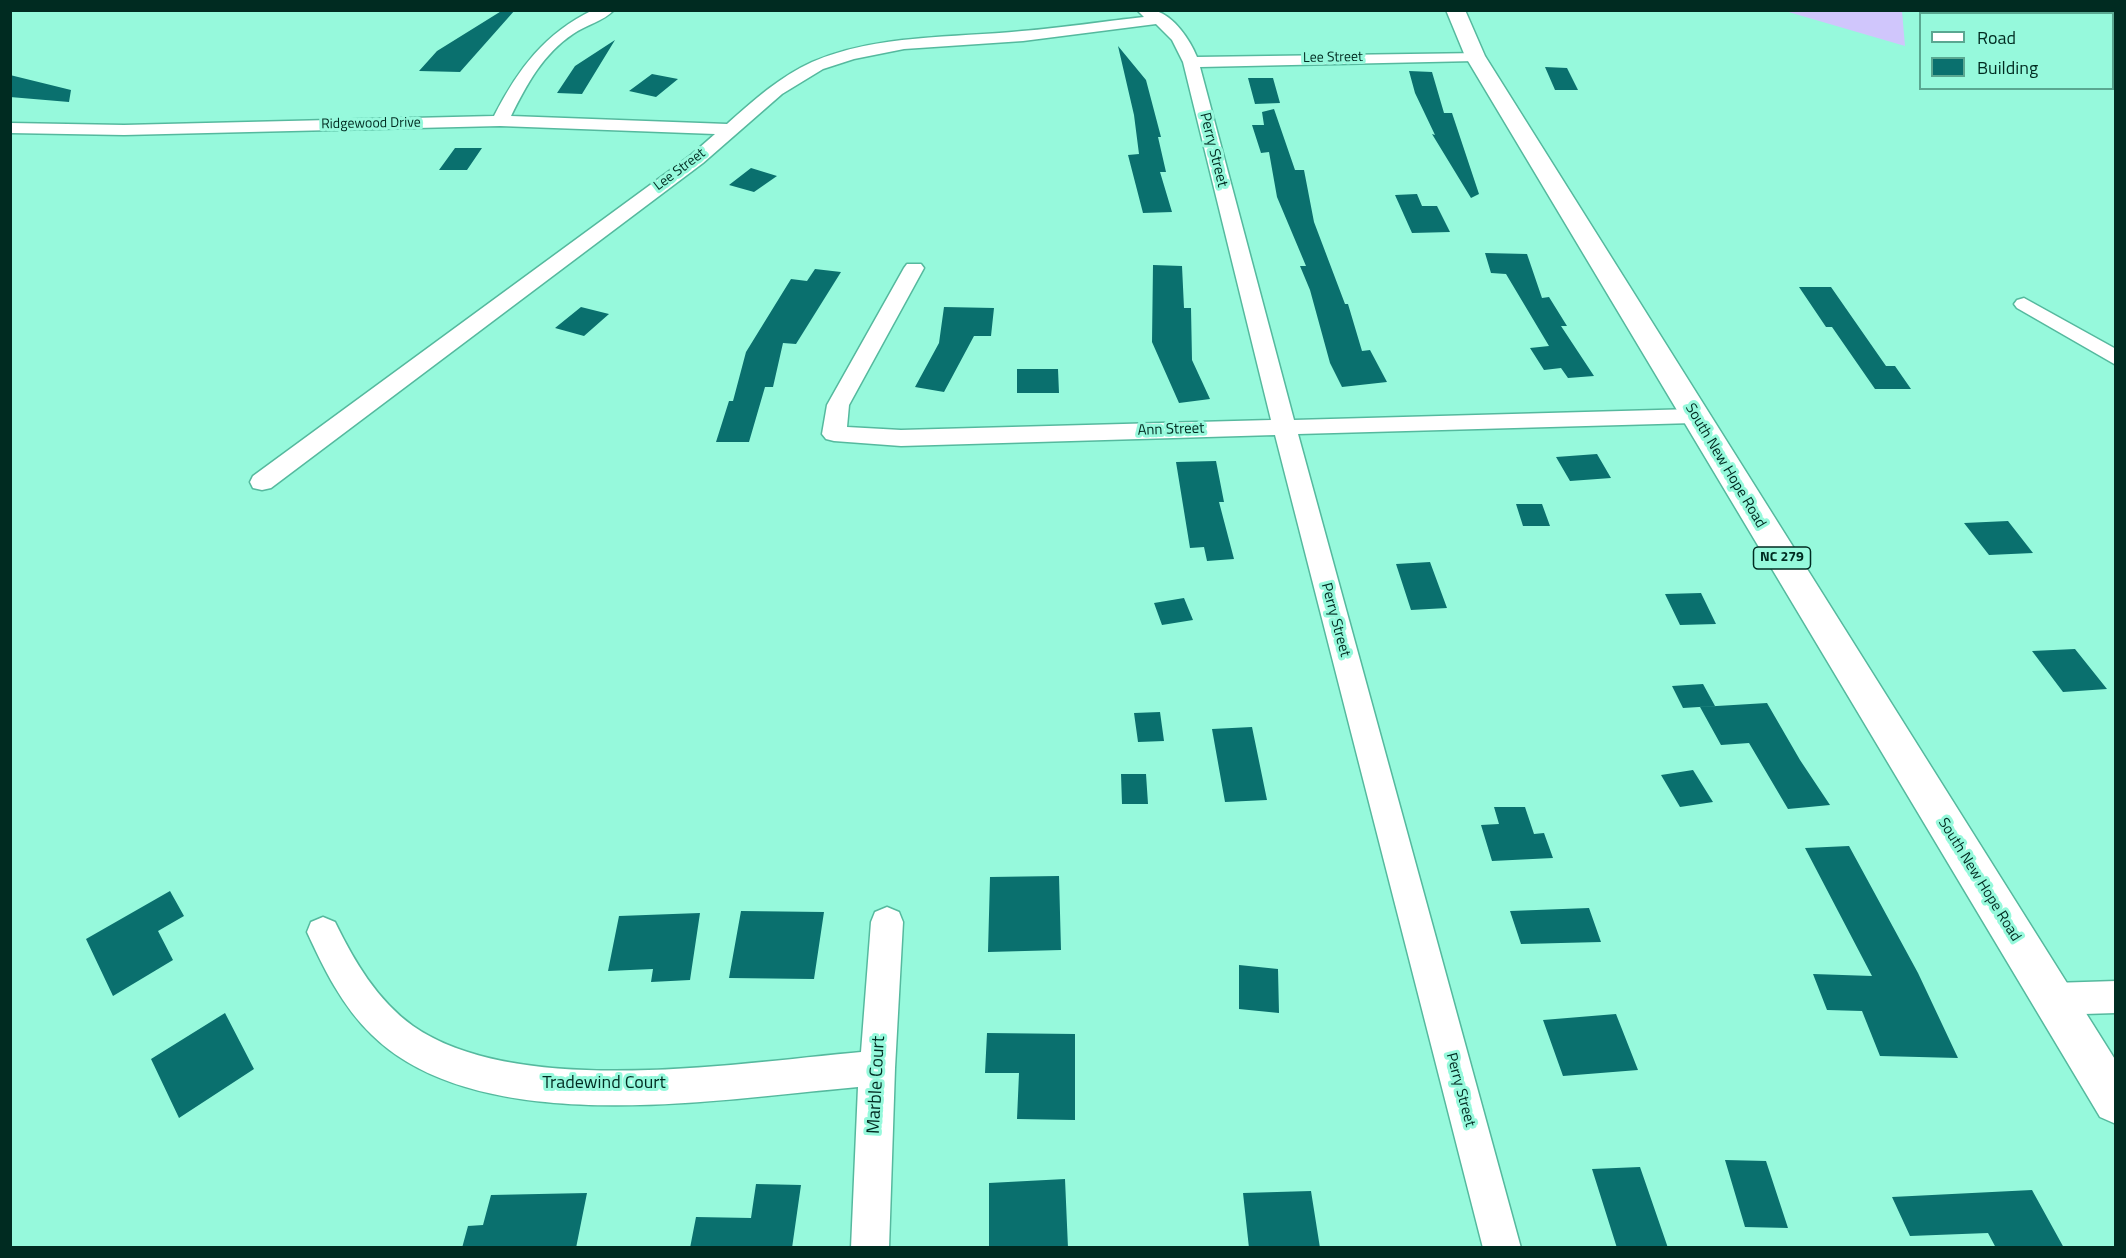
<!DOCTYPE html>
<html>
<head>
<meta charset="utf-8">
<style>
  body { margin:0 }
  #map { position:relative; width:2126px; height:1258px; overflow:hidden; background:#96f9dc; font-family:"Titillium Web",sans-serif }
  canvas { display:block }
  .frame { position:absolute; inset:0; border:12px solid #002b21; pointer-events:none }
  .legend { position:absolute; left:1919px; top:12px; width:195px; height:78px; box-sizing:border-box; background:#96f9dc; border:2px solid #5aa791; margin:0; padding:8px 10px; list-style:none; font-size:18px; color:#002b21 }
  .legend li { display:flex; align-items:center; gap:12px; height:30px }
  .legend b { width:30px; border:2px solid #5aa791 }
</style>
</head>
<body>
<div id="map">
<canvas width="2126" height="1258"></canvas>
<div class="frame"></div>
<ul class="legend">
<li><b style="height:8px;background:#fff"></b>Road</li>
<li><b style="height:16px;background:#0a706e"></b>Building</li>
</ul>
</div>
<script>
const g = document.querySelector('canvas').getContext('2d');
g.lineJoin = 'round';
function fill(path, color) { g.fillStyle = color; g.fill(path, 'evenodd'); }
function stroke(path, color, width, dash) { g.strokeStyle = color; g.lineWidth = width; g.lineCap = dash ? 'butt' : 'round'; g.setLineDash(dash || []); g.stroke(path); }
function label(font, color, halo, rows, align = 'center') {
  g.font = font + ' "Titillium Web",sans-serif'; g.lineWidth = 6; g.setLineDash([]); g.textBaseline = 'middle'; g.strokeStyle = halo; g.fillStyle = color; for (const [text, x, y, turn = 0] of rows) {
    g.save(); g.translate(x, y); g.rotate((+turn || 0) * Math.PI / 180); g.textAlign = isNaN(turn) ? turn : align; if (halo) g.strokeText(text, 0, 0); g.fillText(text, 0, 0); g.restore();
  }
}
fill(new Path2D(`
  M1785 11H1902L1905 46Z`), '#d0c6fc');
stroke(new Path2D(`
  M2084 10 2090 14
  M2112 24 2116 25`), '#399dcc', 5);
fill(new Path2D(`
  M503 10H515L460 72 419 71 437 51Z
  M615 40 582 94 557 93 575 66Z
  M1118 46 1146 80 1161 137H1158L1166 172H1160L1172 212 1143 213 1128 155 1139 154 1134 115Z
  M1545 67 1567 68 1578 90H1555Z
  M1409 71 1432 72 1444 113H1452L1479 194 1471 198 1432 134 1435 135 1415 93Z
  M652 74 678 79 656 97 629 91Z
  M10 75 71 90 69 102 10 97Z
  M1248 78H1273L1280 103 1255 104Z
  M1274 109 1295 170H1304L1314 222 1345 304H1348L1362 351 1370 350 1387 382 1342 387 1330 363 1310 290 1300 266H1306L1277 197 1269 152 1261 153 1252 125H1264L1262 112Z
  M455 148H482L467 170H439Z
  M751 168 777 176 754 192 729 185Z
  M1417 194 1422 206H1437L1450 232 1412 233 1395 195Z
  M1485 253 1527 254 1542 298 1549 297 1567 326H1561L1594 376 1568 378 1561 368 1544 370 1530 348 1549 346 1506 274 1491 273Z
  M1153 265 1182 266 1184 308H1191L1192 360 1210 399 1179 403 1152 342Z
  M815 269 841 272 796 344 783 343 773 387H765L749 442H716L729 401H733L746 352 791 279 807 281Z
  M1799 287H1831L1886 366H1895L1911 389H1875L1832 327H1826Z
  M581 307 609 314 584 336 555 328Z
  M944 307 994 308 991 336H974L944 392 915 387 939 343Z
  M1017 369H1058L1059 393H1017Z
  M1597 454 1611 478 1570 481 1556 457Z
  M1216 461 1224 502H1219L1234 559 1207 561 1204 547 1190 548 1176 462Z
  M1516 504H1542L1550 526H1523Z
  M2008 521 2033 553 1989 555 1964 523Z
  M1430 562 1447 608 1411 610 1396 564Z
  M1701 593 1716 624 1680 625 1665 594Z
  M1184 598 1193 620 1162 625 1154 603Z
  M2075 649 2107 689 2063 692 2032 651Z
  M1703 684 1715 706 1683 708 1672 686Z
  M1767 703 1800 760 1830 805 1788 809 1749 743 1721 745 1700 707Z
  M1160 712 1164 741 1138 742 1134 713Z
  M1252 727 1267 800 1225 802 1212 729Z
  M1693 770 1713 802 1680 807 1661 775Z
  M1121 774H1146L1148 804H1122Z
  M1494 807H1525L1534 834 1544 833 1553 858 1492 861 1481 825 1499 824Z
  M1849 846 1918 973 1958 1058 1880 1056 1862 1011 1827 1010 1813 974 1872 976 1805 848Z
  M1059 876 1061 950 988 952 990 877Z
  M170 891 184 916 158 931 173 960 113 996 86 939Z
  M1589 908 1601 942 1521 944 1510 911Z
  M741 911 824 912 814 979 729 978Z
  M700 913 690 980 651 982 653 969 608 971 619 916Z
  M1239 965 1278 969 1279 1013 1239 1009Z
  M225 1013 254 1069 179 1118 151 1059Z
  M1616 1014 1638 1070 1563 1076 1543 1020Z
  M987 1033 1075 1034V1120L1017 1119 1019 1073H985Z
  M1725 1160 1766 1161 1788 1228 1745 1227Z
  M1640 1167 1668 1248H1617L1592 1169Z
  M1065 1179 1068 1248H989V1183Z
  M756 1184 801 1185 792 1248H690L696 1217 751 1218Z
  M2032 1190 2064 1248H1996L1988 1233 1910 1236 1892 1197Z
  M1311 1191 1320 1248H1249L1243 1193Z
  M587 1193 576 1248H462L468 1226 483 1225 491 1195Z`), '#0a706e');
const minor = new Path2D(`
  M593 10H614C604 21 586 25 573 34 543 54 527 84 511 116L727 124C753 101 779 77 812 62 877 34 953 38 1022 31 1063 28 1104 21 1144 17L1137 10C1142 10 1151 9 1156 11 1174 16 1190 40 1197 57L1481 53 1483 56 1475 61 1200 67 1294 420 1694 409 1702 411 1705 416 1702 421 1694 423 1298 434 1521 1248H1483L1275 435 901 446 834 441 826 439 822 434 827 405 904 268 907 264H921L924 268 849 405 847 427 901 430 1271 420 1183 62 1172 40 1156 24 1023 41 904 49 854 59 823 69 782 94 703 163 271 488 262 490 253 488 250 482 253 476 691 155 715 134 500 126 124 135 10 133V123L124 125 494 116C518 69 545 33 593 10Z
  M2024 298 2116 349V365L2017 308 2014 304 2017 300Z
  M887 907 899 912 903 922 895 1068 889 1248H851L858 1087C720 1099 480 1141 372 1035 342 1006 324 969 307 932L311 922 323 917 335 922C354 961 377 1000 413 1026 518 1099 737 1063 861 1052L871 922 875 912Z
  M2116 981V1013L2052 1015 2040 1010 2035 999 2040 988 2052 983Z`);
const major = new Path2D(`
  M1446 10H1465L1485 56 2116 1061V1124L2100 1117 1465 56Z`);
stroke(minor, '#55b99e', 3);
stroke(major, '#55b99e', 3);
fill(minor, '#fff');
fill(major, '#fff');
label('14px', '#002b21', '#96f9dc', [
  ["Lee Street",1333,58,-1],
  ["Ridgewood Drive",371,124,-1],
  ["Lee Street",680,170,-37]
]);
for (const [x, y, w] of [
  [1782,558,57]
]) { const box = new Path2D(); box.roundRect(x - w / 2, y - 11, w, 22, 4.5); g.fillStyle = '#96f9dc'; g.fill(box); stroke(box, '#002b21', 1.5); }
label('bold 14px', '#002b21', null, [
  ["NC 279",1782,558]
]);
label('15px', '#002b21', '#96f9dc', [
  ["Perry Street",1213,150,76],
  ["Ann Street",1171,430,-2],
  ["South New Hope Road",1725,466,59],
  ["Perry Street",1335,620,75],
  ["South New Hope Road",1979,880,58],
  ["Perry Street",1460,1090,75]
]);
label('18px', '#002b21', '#96f9dc', [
  ["Tradewind Court",604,1084],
  ["Marble Court",877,1085,-87]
]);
</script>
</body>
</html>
